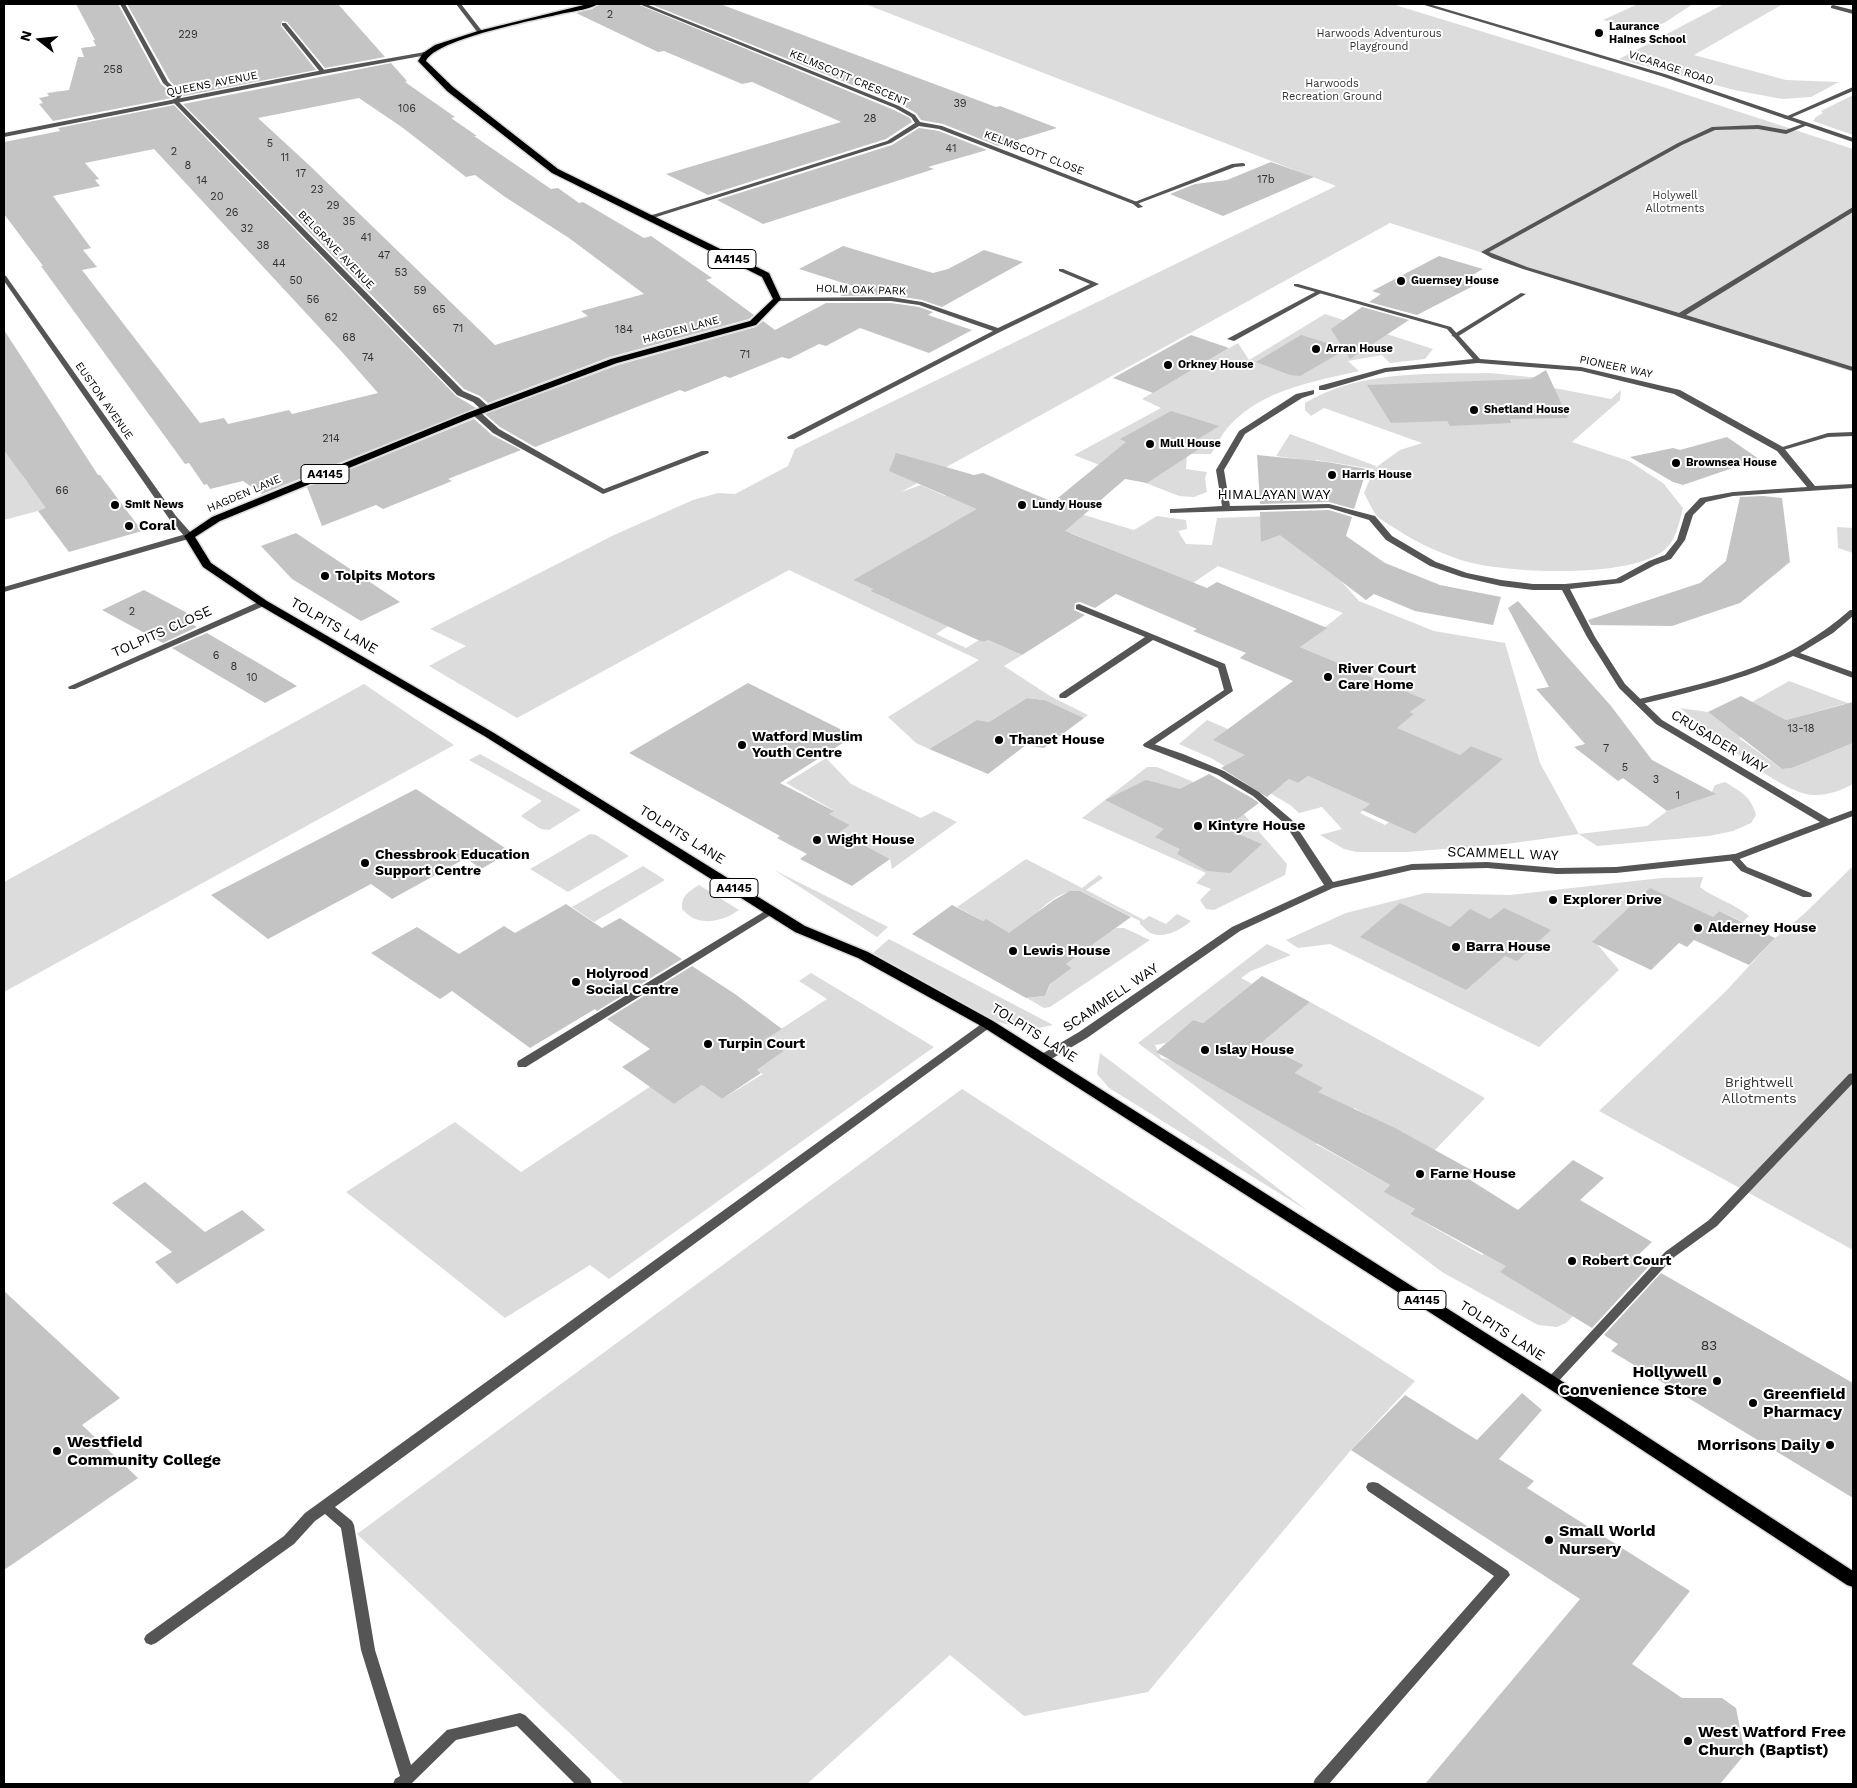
<!DOCTYPE html>
<html>
<head>
<meta charset="utf-8">
<style>
  body { margin:0 }
  #map { position:relative; width:1857px; height:1788px; overflow:hidden; background:#fff; font-family:"Work Sans",sans-serif }
  canvas { display:block }
  .frame { position:absolute; inset:0; border:5px solid #000; pointer-events:none }
  .north { position:absolute; left:15px; top:15px; width:50px; height:50px; -webkit-text-stroke:4px #fff; paint-order:stroke; rotate:286deg; font-size:14px; font-weight:700; line-height:20px; text-align:center; color:#000 }
  .north::after { content:''; display:block; margin:auto; width:18px; height:22px; background:#000; clip-path:polygon(50% 0,100% 100%,50% 72%,0 100%) }
</style>
</head>
<body>
<div id="map">
<canvas width="1857" height="1788"></canvas>
<div class="frame"></div>
<div class="north">N</div>
</div>
<script>
const g = document.querySelector('canvas').getContext('2d');
g.lineJoin = 'round';
function fill(path, color) { g.fillStyle = color; g.fill(path, 'evenodd'); }
function stroke(path, color, width, dash) { g.strokeStyle = color; g.lineWidth = width; g.lineCap = dash ? 'butt' : 'round'; g.setLineDash(dash || []); g.stroke(path); }
function label(font, color, halo, rows, align = 'center') {
  g.font = font + ' "Work Sans",sans-serif'; g.lineWidth = 4; g.setLineDash([]); g.textBaseline = 'middle'; g.strokeStyle = halo; g.fillStyle = color; for (const [text, x, y, turn = 0] of rows) {
    g.save(); g.translate(x, y); g.rotate((+turn || 0) * Math.PI / 180); g.textAlign = isNaN(turn) ? turn : align; if (halo) g.strokeText(text, 0, 0); g.fillText(text, 0, 0); g.restore();
  }
}
fill(new Path2D(`
  M865 4H1392L1660 86 1853 149V372L1390 223 901 492 921 485 945 496 954 493 1084 515 1134 530 1157 516 1186 520 1187 529 1178 531 1186 544 1212 545 1217 518 1301 515 1304 553 1341 581 1359 601 1434 631 1505 643 1540 763 1579 834 1647 826 1667 811 1710 796 1715 785 1725 782C1741 792 1751 796 1756 815L1751 823 1733 831 1709 836 1597 846 1579 834 1506 844 1407 852H1357L1344 849 1320 835 1342 829 1322 807 1299 813 1290 805 1211 758 1179 744 1207 720 1228 729 1214 740 1253 758 1249 769 1283 784 1289 779 1298 783 1308 776 1370 804 1360 813 1385 825 1389 822 1415 834 1502 759 1471 746 1460 755 1343 750 1399 726 1414 714 1410 712 1425 700 1300 647 1343 613 1218 566 1193 583 1071 533 1049 546 951 524 853 580 873 589 870 591 889 600 902 592 950 625 936 634 966 648 979 640 984 642 988 640 1022 655 1004 666 1050 696 1088 715 1084 718 1045 700 1027 698 989 722 977 720 929 749 916 743 888 717 979 660 789 570 517 718 429 666 466 646 430 629 614 535 693 500 718 493 735 494 788 466 795 449 1336 186Z
  M1638 4H1693L1664 23 1639 30 1603 20Z
  M1724 4H1783L1694 55 1786 80 1839 82 1811 97 1782 99 1734 90 1619 59Z
  M1853 95V135L1813 121 1816 117 1823 113 1821 111Z
  M1325 314 1433 349 1425 359 1390 363 1382 355 1348 361 1359 371C1312 382 1264 389 1230 425 1222 433 1217 445 1211 454H1187L1186 469 1207 472 1205 478 1207 492 1194 497 1179 496 1074 455 1161 408 1142 399 1238 343 1249 360Z
  M1490 373 1550 379 1549 387 1611 399 1621 390 1620 400 1572 442 1629 461 1663 483 1683 508C1679 523 1676 542 1662 552 1624 578 1516 573 1472 563 1445 556 1419 544 1396 529 1390 525 1382 521 1377 516 1372 510 1368 500 1364 493L1374 469 1316 460 1315 463 1298 461V459L1276 456 1290 434 1376 466 1375 468 1400 450 1422 443 1324 408 1311 416 1305 410V403C1360 370 1429 374 1490 373Z
  M4 434C13 449 16 468 27 482L42 484 53 507 4 520Z
  M1837 527 1853 528V553L1838 548Z
  M1789 681 1853 705V711L1844 704 1786 720 1752 702Z
  M364 684 454 745 4 992V882Z
  M1680 708 1708 712 1725 725 1755 733 1739 738 1782 769 1792 768 1853 743V784C1843 790 1825 796 1813 795 1779 793 1709 731 1680 708Z
  M480 754 581 810 549 830 541 829 522 817V815L542 801 469 760Z
  M826 758 851 784 859 788 921 818 934 811 957 822 892 869 890 859 840 832 850 825 829 814 833 810 786 783Z
  M1147 767H1157L1213 790 1235 804 1287 864 1285 875 1214 910 1206 909 1200 900 1211 889 1196 883 1206 873 1082 818Z
  M590 834 596 835 629 856 568 892 530 869Z
  M1026 859 1082 888 1099 875 1103 878 1086 890 1144 920 1149 916 1166 924 1177 914 1191 921C1183 929 1165 938 1153 934 1147 932 1145 928 1140 924V921L1080 891C1051 890 1032 920 1013 937L986 920 983 921 957 907Z
  M643 866 665 880 594 922 572 907Z
  M1853 866V1250L1599 1111 1725 992 1775 938 1804 914Z
  M774 870 888 927 877 937Z
  M1703 877 1700 887C1715 899 1734 903 1749 916L1743 922 1719 911 1713 917 1597 944 1619 970 1539 1047 1330 944 1298 948 1286 940 1346 913 1425 893 1510 895 1661 878Z
  M699 885 739 910C722 922 698 928 682 909 681 896 688 892 699 885Z
  M1116 928H1124L1150 940 1050 1007 1044 1008 1027 998 1045 996 1051 983 1072 968 1066 964Z
  M889 939 1053 1025 1034 1029 1021 1028 997 1022 873 953Z
  M1267 944 1291 955 1251 971 1241 978 1252 984 1203 1023 1193 1020 1166 1043 1155 1045 1161 1058 1320 1097 1295 1073 1304 1065 1286 1055 1275 1063 1239 1042 1264 1040 1310 1002 1485 1098 1434 1151 1354 1108 1316 1144 1390 1185 1385 1192 1415 1209 1410 1214 1482 1255 1560 1173 1544 1231 1573 1316 1566 1323 1557 1327 1538 1325 1442 1272 1138 1043Z
  M811 973 934 1047 609 1279 590 1265 505 1318 346 1192 455 1122 521 1172 651 1086 674 1104 702 1085 722 1099 763 1074 757 1070 784 1051 764 1040 827 999 799 981Z
  M1100 1053 1308 1211 1109 1088 1097 1074Z
  M962 1089 1415 1381 1351 1450 1148 1692 1024 1716 950 1655 807 1784H624L357 1534Z`), '#dcdcdc');
fill(new Path2D(`
  M76 4H118L161 84 174 95 172 98 53 121 39 104 43 103 39 98 49 96 47 93 69 90 78 57H84L81 48 96 46 93 40H95Z
  M127 4H338L385 57 325 68 287 22 282 21 281 26 316 70 184 96 170 81Z
  M600 4H637L894 110 910 118 912 122 886 139 708 195 666 174 841 122 752 82 742 84 664 51 658 52 576 13 592 9Z
  M650 4H720L996 107 1000 106 1057 128 998 146 943 124 921 120 916 113 900 104Z
  M391 63 407 81 405 82 455 117 451 118 477 136H474L551 189 558 188 579 203 583 202 644 238 651 236 712 278 706 280 754 315 749 319 610 357 488 403 480 396 464 389 183 104ZM359 98 403 128 466 177 475 175 505 197 569 238 644 294 581 311 588 316 495 345 309 165 258 118Z
  M174 105 456 396 476 408 262 494 243 481 210 489 207 484 204 485 189 463 185 464 41 266H43L4 214V142L60 131 58 128ZM154 149 342 352 378 393 292 414 289 410 228 424 224 418 200 423 82 270 97 267 83 250 91 248 53 196 100 186 95 180 99 179 85 163Z
  M919 128 939 131 987 150 928 167 934 169 763 224 717 200 892 145Z
  M1271 162 1314 177 1223 216 1170 194 1195 184 1227 180Z
  M843 246 933 273 948 269 984 250 1023 262 942 307 922 300 891 295 840 296 856 287 799 269Z
  M1439 256 1483 269 1467 278 1481 282 1417 315 1369 302 1381 294 1372 291Z
  M826 303H891L919 307 933 312 928 315 972 330 929 353 860 328 826 346 819 344 789 359 782 357 730 378 725 376 685 392 680 390 535 447 500 427 485 414 618 365 756 327 763 321 775 330Z
  M1362 307 1409 320 1350 359 1345 350 1300 376 1290 375 1256 362 1301 335 1343 348 1331 329Z
  M4 330 98 475H100L142 531 69 552 38 511 46 508 4 450Z
  M1191 335 1229 348 1153 393 1113 378Z
  M1546 370 1568 418 1510 419 1511 423 1450 426 1447 421 1391 423 1367 385 1531 379Z
  M1171 411 1219 426 1184 448 1199 449 1147 483 1125 479 1065 531 1207 588 1217 582 1327 628 1300 647 1426 700 1410 712 1414 714 1397 728 1460 755 1471 746 1503 759 1415 834 1362 810 1370 804 1308 776 1298 783 1289 779 1267 797 1221 768 1245 755 1213 740 1293 681 1240 658 1246 653 1193 631 1197 629 1116 594 1095 608 1080 602 1075 603 1074 610 1085 615 1022 655 988 640 984 642 978 640 870 591 873 589 853 580 977 509 889 471 896 453 974 475 983 473 1053 502 1126 442 1120 439Z
  M474 419 492 435 521 450 448 479 452 481 383 509 376 505 322 526 307 487Z
  M1727 437 1759 459 1683 485 1673 482 1630 457 1673 448 1680 450Z
  M1257 455 1327 462 1367 469 1354 509 1329 502 1260 504Z
  M1763 496 1782 498 1790 562 1740 603 1672 626 1591 625 1588 620 1700 583 1726 561 1740 497Z
  M1329 510 1352 517 1346 536 1385 563 1440 585 1501 597 1493 625 1415 611 1374 594 1366 600 1280 535 1261 542 1260 512Z
  M296 533 400 602 361 621 292 579 261 546Z
  M144 590 193 616 185 620 197 627 163 643 102 610Z
  M1518 601 1611 706 1652 760 1716 794 1667 811 1623 778 1618 781 1574 747 1585 744 1536 689 1549 687 1508 608Z
  M207 633 260 664 297 686 265 703 172 648Z
  M748 683 854 736 780 783 834 811 829 814 850 825 840 832 890 859 852 886 800 859 807 854 777 838 780 836 629 753Z
  M1741 696 1786 720 1853 702V743L1792 768 1782 769 1708 712Z
  M1027 698 1045 700 1084 718 1044 748 1026 745 988 774 929 749 977 720 989 722Z
  M1209 774 1252 798 1259 803 1236 820 1242 823 1231 831 1262 844 1230 873 1207 871 1177 854 1180 849 1155 837 1164 829 1105 800 1146 780 1180 789Z
  M416 789 511 852 481 869 466 858 392 899 371 884 268 939 211 895Z
  M1650 888 1713 917 1719 911 1775 938 1749 965 1694 940 1687 947 1679 943 1651 970 1592 942Z
  M1070 891H1080L1131 917 1066 964 1072 968 1050 984 1045 996 1026 998 912 934 952 905 983 921 986 919 1009 933 1054 900Z
  M1400 903 1450 927 1470 909 1490 919 1504 908 1551 930 1517 961 1505 956 1466 990 1360 937Z
  M566 904 602 928 620 918 682 959 597 1011 595 1009 530 1048 452 991 440 999 371 953 417 927 459 954 504 926 515 933Z
  M692 966 735 994 782 1029 764 1040 784 1051 757 1070 761 1073 722 1099 702 1085 674 1104 622 1067 650 1049 607 1019Z
  M1262 976 1310 1002 1261 1043 1304 1065 1295 1073 1323 1088 1318 1092 1395 1128 1473 1171 1467 1178 1518 1210 1573 1160 1604 1178 1580 1200 1652 1242 1635 1258 1649 1266 1592 1328 1500 1272 1506 1266 1410 1214 1415 1209 1384 1192 1390 1185 1156 1052 1193 1020 1203 1023Z
  M145 1182 205 1232 242 1210 265 1230 177 1284 155 1262 172 1252 112 1203Z
  M1661 1273 1853 1383V1498L1611 1351 1618 1344 1604 1335Z
  M4 1291 120 1398 82 1425 138 1478 4 1570Z
  M1522 1393 1542 1410 1499 1459 1534 1481 1527 1488 1690 1591 1632 1664 1682 1698H1722L1736 1708 1745 1754 1720 1784H1425L1580 1599 1351 1450 1405 1395 1477 1440Z`), '#c4c4c4');
const primary = new Path2D(`
  M588 4H598C590 9 576 11 565 13 540 19 435 39 426 61L453 87 558 169 769 273 781 299 756 325 617 363 473 417 220 521 195 537 211 563 267 601 494 733 805 926 868 952 993 1021 1557 1378 1853 1571V1587L1847 1585 1545 1386 983 1027 858 958 795 932 486 737 259 605 203 567 184 536 212 517 467 413 611 359 750 321 773 299 762 277 552 173 447 91 418 61 423 53 435 45 478 31Z`);
stroke(primary, '#dbdbdb', 3);
fill(new Path2D(`
  M1833 5 1853 10V14L1831 8V6Z
  M282 23H286L325 71V73H321L282 25Z
  M1853 87V91L1788 119 1783 118Z
  M1805 123 1810 124 1786 134 1758 129 1715 130 1682 145 1489 252 1527 267 1679 313 1853 207V212L1686 315 1853 367V371L1523 269 1492 258 1481 252 1678 143 1712 127 1758 125 1786 130Z
  M1243 163 1245 164V166L1235 167 1137 204 1132 203 1232 164Z
  M1319 290 1322 292 1321 293 1234 341 1227 339Z
  M1521 293 1526 294 1457 337 1451 336Z
  M473 411H479L499 429 604 489 702 451H708L709 453 603 494 493 433 473 415Z
  M1853 432V436L1828 437 1780 451 1776 449 1828 433Z
  M1079 604 1225 664 1233 691 1151 747H1145L1143 745 1145 743 1224 690 1218 668 1153 640 1066 698H1060L1059 696 1060 694 1145 637 1076 609V605Z
  M1850 610H1853V616L1833 633 1800 653 1853 672V678L1793 656C1745 680 1690 692 1638 705L1634 702 1635 700C1692 686 1752 674 1803 644 1820 634 1835 623 1850 610Z
  M1733 854 1736 855 1747 867 1811 893 1812 895 1811 897H1803L1741 871 1728 857Z
  M770 908 774 909 775 911 774 913 526 1067H518L517 1064 518 1061Z
  M988 1020 993 1024 992 1026 335 1507 352 1521 354 1525 375 1650 411 1765 447 1730 520 1713 525 1715 590 1779 592 1784H575L517 1726 456 1740 411 1784H393L395 1779 400 1776 361 1650 341 1528 325 1514 315 1521 294 1544 156 1643 151 1645 146 1643 144 1639 146 1635 284 1536 305 1513 984 1022Z
  M1853 1073V1083L1717 1226 1673 1258 1555 1385 1551 1387 1547 1385 1545 1382 1547 1379 1665 1252 1709 1220 1849 1074Z
  M1373 1482 1378 1483 1508 1571 1510 1575 1329 1784H1313L1315 1779 1494 1576 1368 1491 1366 1487 1368 1483Z`), '#555');
fill(new Path2D(`
  M120 4H125L168 82 182 95 178 101 463 391 479 398 489 407V411H483L473 402 457 395 173 102 172 101 176 95 163 83Z
  M456 4H461L482 31V33H478Z
  M639 4H646L899 106 915 115 920 122 942 126 1137 202 1143 207 1138 208 1133 204 939 129 919 126 891 143 650 219H646V217L887 141 915 123 911 117 895 108Z
  M1421 4H1429L1665 74 1853 138V142L1661 76Z
  M1059 269H1063L1099 284 1000 332 794 439H788L787 437 993 331 919 305 891 301H777L774 299 775 298 891 297 922 302 998 328 1090 284 1059 271Z
  M4 275 6 276 176 516 192 534V538H186L170 520 4 281Z
  M1294 284H1298L1451 327 1480 359 1581 367 1680 390 1783 447 1815 486 1853 484V488L1733 496 1706 502 1693 515 1685 540 1671 559 1655 565 1621 583 1570 589 1595 637 1625 684 1662 720 1829 819 1853 810V816L1737 860 1616 873 1557 874 1487 868 1412 870 1333 888 1240 931 1087 1038 1048 1061H1040L1039 1058 1040 1055 1079 1032 1232 927 1324 885 1285 824 1253 796 1218 775 1145 747 1143 745 1145 743H1151L1183 754 1224 771 1259 792 1292 820 1333 882 1412 864 1487 862 1557 868 1616 867 1735 854 1820 822 1656 724 1619 688 1587 637 1562 590H1533L1501 586 1462 577 1430 566 1386 540 1369 520 1329 508 1170 513V509H1173L1222 506 1216 470 1239 431 1296 394 1314 390V394L1302 398 1245 434 1224 470 1230 506 1329 504 1375 516 1392 536 1436 562 1467 573 1501 580 1533 584H1565L1616 579 1649 561 1665 555 1677 540 1685 514 1700 498 1733 492 1807 487 1777 451 1674 394 1581 371 1478 363 1386 372 1325 390H1319V386L1385 368 1473 359 1447 329 1294 286Z
  M263 600 266 601V605L75 689H69L68 687Z`), '#555');
fill(new Path2D(`
  M425 52 428 54 427 55 323 74 4 137V133L323 70Z
  M186 534H189L193 536 192 538 4 592V587Z`), '#555');
fill(primary, '#000');
for (const [x, y, r, color] of [
  [1599,33,5,"#000"],
  [1401,281,5,"#000"],
  [1316,349,5,"#000"],
  [1168,365,5,"#000"],
  [1474,410,5,"#000"],
  [1150,444,5,"#000"],
  [1676,463,5,"#000"],
  [1332,475,5,"#000"],
  [115,505,5,"#000"],
  [1022,505,5,"#000"],
  [129,526,5,"#000"],
  [325,576,5,"#000"],
  [1328,677,5,"#000"],
  [999,740,5,"#000"],
  [742,745,5,"#000"],
  [1198,826,5,"#000"],
  [817,840,5,"#000"],
  [365,863,5,"#000"],
  [1553,900,5,"#000"],
  [1698,928,5,"#000"],
  [1456,947,5,"#000"],
  [1013,951,5,"#000"],
  [576,982,5,"#000"],
  [708,1044,5,"#000"],
  [1205,1050,5,"#000"],
  [1420,1174,5,"#000"],
  [1572,1261,5,"#000"],
  [1717,1381,5,"#000"],
  [1753,1403,5,"#000"],
  [1830,1445,5,"#000"],
  [57,1451,5,"#000"],
  [1549,1540,5,"#000"],
  [1688,1741,5,"#000"]
]) { const dot = new Path2D(); dot.arc(x, y, r, 0, 2 * Math.PI); g.fillStyle = color; g.fill(dot); stroke(dot, '#fff', 2); }
label('11px', '#313131', null, [
  ["2",610,15],
  ["229",188,35],
  ["258",113,70],
  ["39",960,104],
  ["106",407,109],
  ["28",870,119],
  ["5",270,144],
  ["41",951,149],
  ["2",174,152],
  ["11",285,158],
  ["8",188,166],
  ["17",301,174],
  ["17b",1266,180],
  ["14",202,181],
  ["23",317,190],
  ["20",217,197],
  ["29",333,206],
  ["26",232,213],
  ["35",349,222],
  ["32",247,229],
  ["41",366,238],
  ["38",263,246],
  ["47",384,256],
  ["44",279,264],
  ["53",401,273],
  ["50",296,281],
  ["59",420,291],
  ["56",313,300],
  ["65",439,310],
  ["62",331,318],
  ["71",458,329],
  ["184",624,330],
  ["68",349,338],
  ["71",745,355],
  ["74",368,358],
  ["214",331,439],
  ["66",62,491],
  ["2",132,612],
  ["6",216,656],
  ["8",234,667],
  ["10",252,678],
  ["13-18",1801,729],
  ["7",1606,749],
  ["5",1625,768],
  ["3",1656,780],
  ["1",1678,796]
]);
label('bold 11px', '#000', '#fff', [
  ["Laurance",1609,27],
  ["Haines School",1609,40],
  ["Guernsey House",1411,281],
  ["Arran House",1326,349],
  ["Orkney House",1178,365],
  ["Shetland House",1484,410],
  ["Mull House",1160,444],
  ["Brownsea House",1686,463],
  ["Harris House",1342,475],
  ["Smit News",125,505],
  ["Lundy House",1032,505]
], 'left');
label('11px', '#333', '#fff', [
  ["Harwoods Adventurous",1379,34],
  ["Playground",1379,47],
  ["Harwoods",1332,84],
  ["Recreation Ground",1332,97],
  ["Holywell",1675,196],
  ["Allotments",1675,209]
]);
label('11px', '#000', '#fff', [
  ["VICARAGE ROAD",1671,68,18],
  ["KELMSCOTT CRESCENT",849,78,23],
  ["QUEENS AVENUE",212,84,-11],
  ["KELMSCOTT CLOSE",1034,153,21],
  ["BELGRAVE AVENUE",336,250,46],
  ["HOLM OAK PARK",861,290,2],
  ["HAGDEN LANE",681,330,-15],
  ["PIONEER WAY",1616,367,12],
  ["EUSTON AVENUE",104,401,55],
  ["HAGDEN LANE",244,494,-23]
]);
for (const [x, y, w] of [
  [732,259,48],
  [325,474,48],
  [734,888,48],
  [1422,1300,48]
]) { const box = new Path2D(); box.roundRect(x - w / 2, y - 9.5, w, 19, 4); g.fillStyle = '#fff'; g.fill(box); stroke(box, '#000', 1); }
label('bold 12px', '#000', null, [
  ["A4145",732,259],
  ["A4145",325,474],
  ["A4145",734,888],
  ["A4145",1422,1300]
]);
label('14px', '#000', '#fff', [
  ["HIMALAYAN WAY",1274,495],
  ["TOLPITS LANE",334,626,30],
  ["TOLPITS CLOSE",162,632,-24],
  ["CRUSADER WAY",1719,742,31],
  ["TOLPITS LANE",682,835,32],
  ["SCAMMELL WAY",1503,854,2],
  ["SCAMMELL WAY",1111,998,-34],
  ["TOLPITS LANE",1034,1033,32],
  ["TOLPITS LANE",1502,1331,33]
]);
label('bold 14px', '#000', '#fff', [
  ["Coral",139,526],
  ["Tolpits Motors",335,576],
  ["River Court",1338,669],
  ["Care Home",1338,685],
  ["Watford Muslim",752,737],
  ["Youth Centre",752,753],
  ["Thanet House",1009,740],
  ["Kintyre House",1208,826],
  ["Wight House",827,840],
  ["Chessbrook Education",375,855],
  ["Support Centre",375,871],
  ["Explorer Drive",1563,900],
  ["Alderney House",1708,928],
  ["Barra House",1466,947],
  ["Lewis House",1023,951],
  ["Holyrood",586,974],
  ["Social Centre",586,990],
  ["Turpin Court",718,1044],
  ["Islay House",1215,1050],
  ["Farne House",1430,1174],
  ["Robert Court",1582,1261]
], 'left');
label('14px', '#333', '#fff', [
  ["Brightwell",1759,1083],
  ["Allotments",1759,1099]
]);
label('14px', '#313131', null, [
  ["83",1709,1346]
]);
label('bold 16px', '#000', '#fff', [
  ["Hollywell",1707,1372,"right"],
  ["Convenience Store",1707,1390,"right"],
  ["Greenfield",1763,1394],
  ["Pharmacy",1763,1412],
  ["Westfield",67,1442],
  ["Community College",67,1460],
  ["Morrisons Daily",1820,1445,"right"],
  ["Small World",1559,1531],
  ["Nursery",1559,1549],
  ["West Watford Free",1698,1732],
  ["Church (Baptist)",1698,1750]
], 'left');
</script>
</body>
</html>
